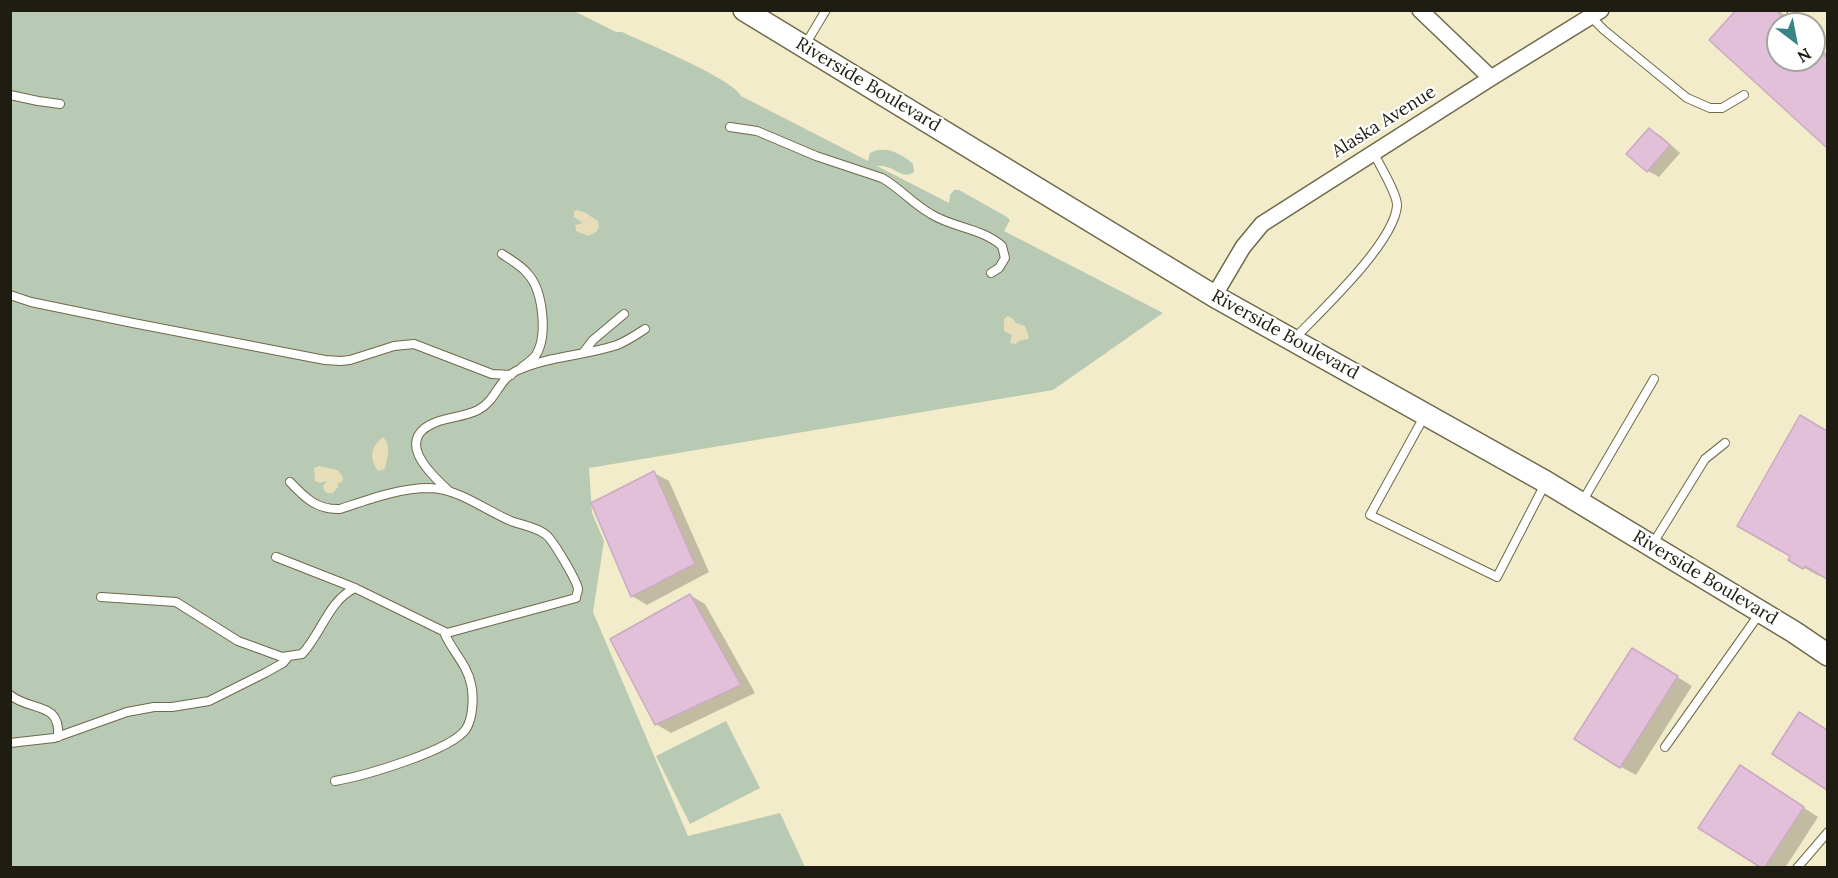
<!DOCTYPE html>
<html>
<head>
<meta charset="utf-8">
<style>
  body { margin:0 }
  #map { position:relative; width:1838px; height:878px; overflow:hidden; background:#f2ecca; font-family:Lora,serif }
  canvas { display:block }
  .frame { position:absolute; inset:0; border:12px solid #1f1d11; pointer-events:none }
  .north { position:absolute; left:1766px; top:12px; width:60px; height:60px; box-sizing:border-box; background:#fff; border:2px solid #a5a5a0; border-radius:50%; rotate:148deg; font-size:16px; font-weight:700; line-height:24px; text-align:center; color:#1f1d11 }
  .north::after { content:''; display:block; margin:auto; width:21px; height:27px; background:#3b8486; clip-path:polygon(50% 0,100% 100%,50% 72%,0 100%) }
</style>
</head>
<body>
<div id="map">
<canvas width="1838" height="878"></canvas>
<div class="frame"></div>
<div class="north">N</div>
</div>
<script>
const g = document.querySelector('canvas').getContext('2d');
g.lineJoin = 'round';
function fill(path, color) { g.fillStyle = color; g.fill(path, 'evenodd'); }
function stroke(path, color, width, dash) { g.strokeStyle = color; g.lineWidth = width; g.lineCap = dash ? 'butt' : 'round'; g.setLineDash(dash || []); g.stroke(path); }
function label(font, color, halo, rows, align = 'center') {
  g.font = font + ' Lora,serif'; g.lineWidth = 4.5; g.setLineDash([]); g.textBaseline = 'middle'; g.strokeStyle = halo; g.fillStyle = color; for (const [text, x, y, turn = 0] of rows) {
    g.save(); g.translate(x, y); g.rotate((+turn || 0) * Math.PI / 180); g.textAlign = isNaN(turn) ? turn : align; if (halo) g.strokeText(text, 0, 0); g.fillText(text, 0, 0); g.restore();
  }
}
fill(new Path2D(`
  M11 11H574L616 32H622C643 42 734 79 741 96L868 161 870 153C885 145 901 153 913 164L914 172C901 181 893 163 877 166L949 203 950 195 954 190H959L1007 217 1010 220 1004 231 1163 313 1053 390 589 468 592 513 604 541 593 612 688 836 780 813 805 867H11Z
  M726 721 760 788 690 824 656 756Z`), '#b8c9b4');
fill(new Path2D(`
  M576 210 584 212 598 221 599 227 596 232 588 236 576 231 575 225 583 223 574 217V212Z
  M1008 316 1013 319 1016 323 1025 326 1029 337 1028 339 1019 341 1016 344 1010 343 1012 335 1004 331V319Z
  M383 437C392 445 387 459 385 469L378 471C369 457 370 448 383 437Z
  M319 466 338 470 343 477 342 482 338 483V487L333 493H327L324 490 323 486 327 481 319 483 315 481 314 468Z`), '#e7ddb9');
fill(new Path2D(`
  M1738 10H1779L1793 24H1778V60H1814V43L1828 55V146L1711 40Z
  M1650 129 1661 136 1680 153 1659 177 1648 171 1629 154Z
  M1800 417 1828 433V577L1820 573 1819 576 1790 560Z
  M654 473 669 481 709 572 647 605 632 596Z
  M690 595 705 604 755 693 671 733 656 724Z
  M1647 658 1692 686 1636 775 1621 767Z
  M1815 722 1828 731V789L1774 754Z
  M1755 776 1818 817 1785 868H1762L1701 827Z`), '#0003');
const building = new Path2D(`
  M1736 10H1775L1790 24H1778V60H1814V46L1827 58V148L1709 40Z
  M1649 128 1670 145 1647 172 1626 154Z
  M1800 415 1827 431V579L1805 566 1803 569 1788 560 1790 556 1737 526Z
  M654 471 695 564 631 597 591 503Z
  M690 594 741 685 655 725 610 639Z
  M1632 648 1678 676 1620 768 1574 739Z
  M1799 712 1827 730V790L1772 754Z
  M1740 765 1804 807 1765 867H1760L1698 828Z`);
fill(building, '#e3c0da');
stroke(building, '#c9abc1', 1.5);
const service = new Path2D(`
  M1791 10 1795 19
  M1591 17 1604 30 1687 98 1710 108H1722L1744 95
  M805 45 826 10
  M10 95 38 101 60 104
  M730 127 757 131 816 156 882 178C900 188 913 204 931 214 953 228 982 228 1002 246L1005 258 999 268 991 273
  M502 254C511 260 522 266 528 274 543 291 548 335 536 355 532 360 526 364 522 367
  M10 295 31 302 133 323 325 360 341 361 350 360 394 346 414 344 492 374 511 375
  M1294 339C1321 311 1394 243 1397 206 1398 195 1379 164 1373 152
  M583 353 593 340 624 314
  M1425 415 1370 515 1497 577 1545 484
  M448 490C427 471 393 437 439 421 452 417 466 416 478 410 496 401 498 380 516 371 548 356 584 356 617 345 627 341 636 335 645 329
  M1582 502 1654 379
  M1652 545 1705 459 1725 443
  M276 557 355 588
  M101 597 176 602 238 641 282 657 302 654C322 633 328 601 355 588L447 633 576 598C576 595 578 592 578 589 577 581 552 538 545 534 536 527 522 525 511 521 485 510 459 489 430 488 399 488 370 499 340 509 317 510 305 498 290 482
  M10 695C31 712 61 701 58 737
  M10 743 54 738 127 712 154 707H172L209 701 265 673 283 663 288 657
  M1665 747 1760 613
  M335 781C363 776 451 751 466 729 473 718 474 697 471 684 467 664 451 650 444 632
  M1797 868 1828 832`);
const minor = new Path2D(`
  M1420 10 1491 78
  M1214 296 1243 247 1262 224 1491 78 1601 10`);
const secondary = new Path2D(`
  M744 10 1214 296 1546 482 1794 632 1828 655`);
stroke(service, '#6e694a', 10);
stroke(minor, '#6e694a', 18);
stroke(secondary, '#6e694a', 24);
stroke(service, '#fff', 8);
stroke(minor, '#fff', 15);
stroke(secondary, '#fff', 21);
label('18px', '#1f1d11', '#fff', [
  ["Riverside Boulevard",868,85,31],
  ["Alaska Avenue",1384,122,-32],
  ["Riverside Boulevard",1285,335,29],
  ["Riverside Boulevard",1705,578,31]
]);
</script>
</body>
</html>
